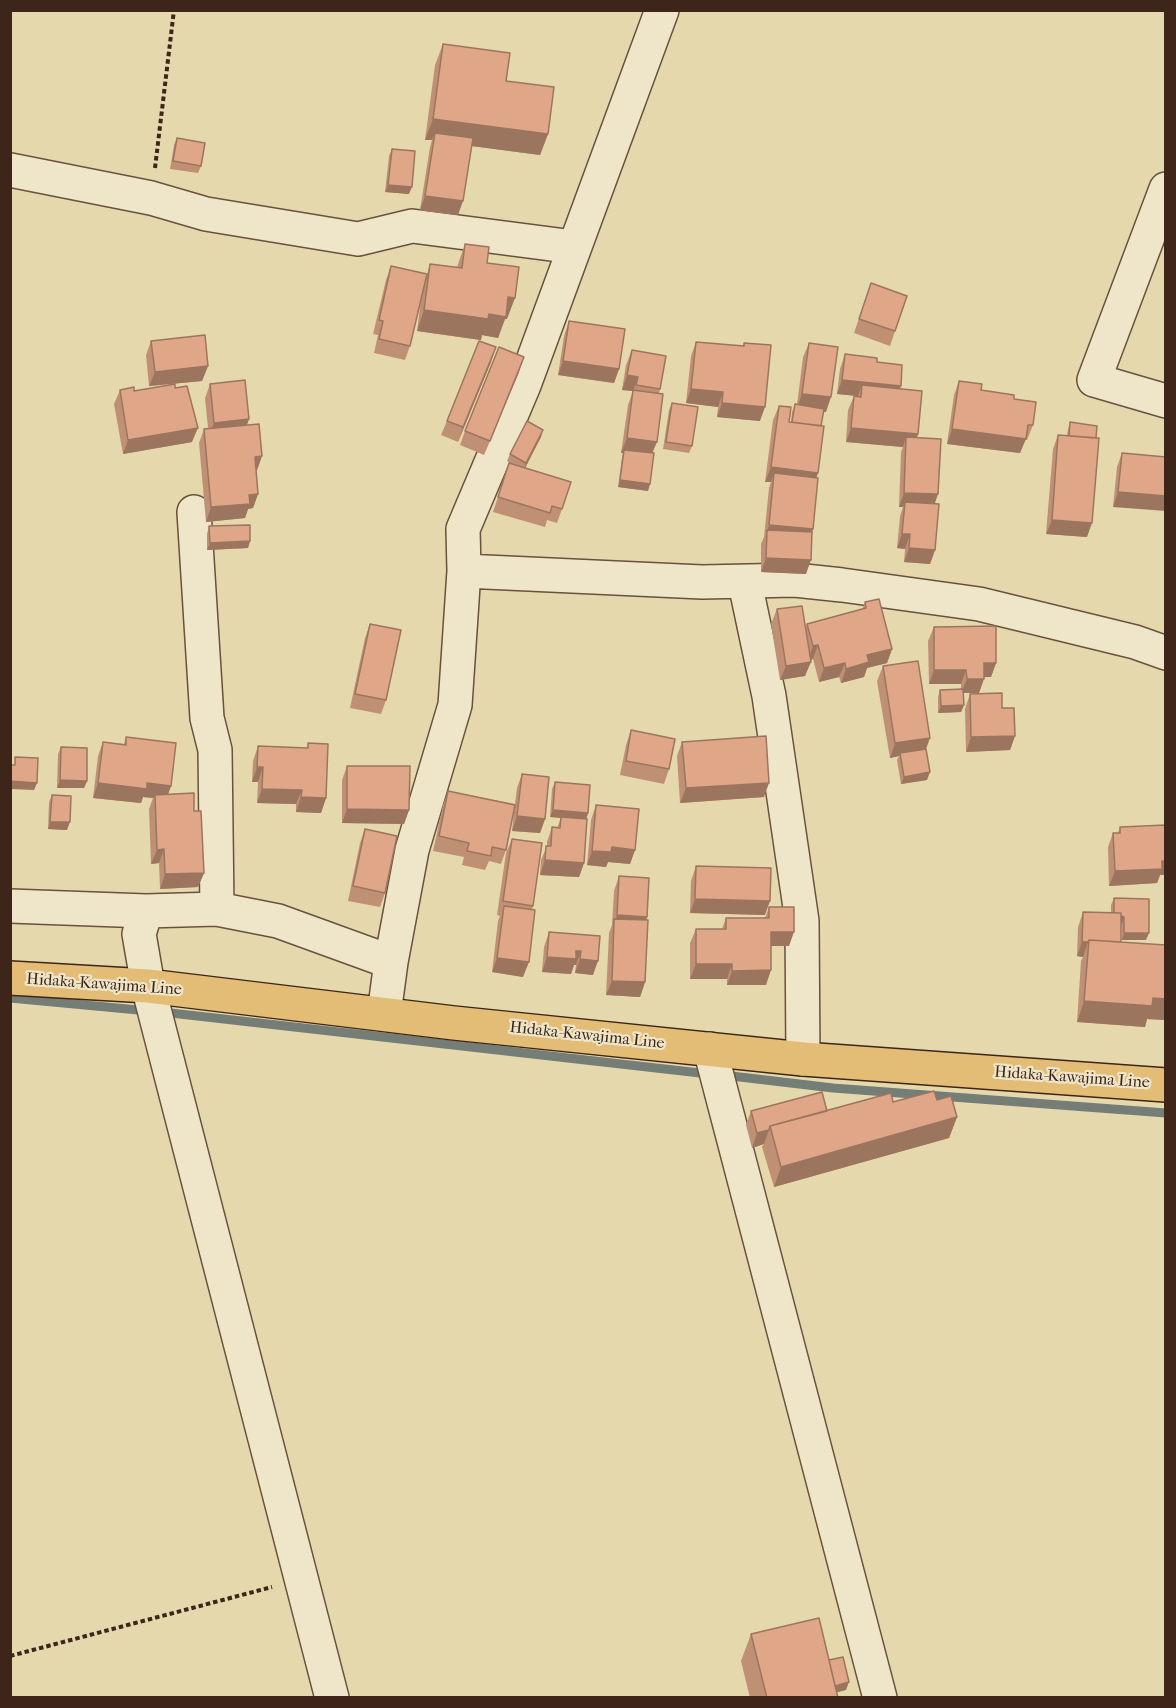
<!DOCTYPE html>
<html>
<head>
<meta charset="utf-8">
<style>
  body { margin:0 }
  #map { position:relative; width:1176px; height:1708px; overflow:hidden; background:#e6d8ad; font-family:"IM FELL French Canon",serif }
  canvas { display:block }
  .frame { position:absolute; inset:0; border:12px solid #3d2519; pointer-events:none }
</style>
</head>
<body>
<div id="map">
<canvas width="1176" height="1708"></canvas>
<div class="frame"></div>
</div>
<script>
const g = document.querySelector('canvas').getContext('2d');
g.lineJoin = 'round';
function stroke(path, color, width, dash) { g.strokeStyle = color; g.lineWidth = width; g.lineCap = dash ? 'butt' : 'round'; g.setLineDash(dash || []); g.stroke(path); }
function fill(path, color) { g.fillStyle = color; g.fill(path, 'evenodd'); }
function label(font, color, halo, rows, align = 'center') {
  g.font = font + ' "IM FELL French Canon",serif'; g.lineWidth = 4.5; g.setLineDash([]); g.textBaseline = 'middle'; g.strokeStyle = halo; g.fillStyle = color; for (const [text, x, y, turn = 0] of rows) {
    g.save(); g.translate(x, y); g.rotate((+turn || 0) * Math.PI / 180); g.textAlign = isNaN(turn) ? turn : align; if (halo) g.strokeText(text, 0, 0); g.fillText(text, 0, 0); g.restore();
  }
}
stroke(new Path2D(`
  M10 998 149 1011
  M162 1012 709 1074
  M723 1075 833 1088 1166 1113`), '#757d77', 9);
const minor = new Path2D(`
  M10 170 151 198 206 214 358 239 412 226 574 247
  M1166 189 1094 380 1166 401
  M194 512 207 718 215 750 217 909
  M464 571 702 582 795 580 842 585 979 604 1135 642 1166 653
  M745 583 769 696 802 921 803 1059
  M10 906 146 911 217 909 278 921 391 962
  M146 911 139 934 148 986 332 1698
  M384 1014 391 962 412 850 455 705 464 571 463 529 524 385 662 10
  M710 1049 880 1698`);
const major = new Path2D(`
  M10 978 148 986 454 1023 803 1059 1166 1085`);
stroke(minor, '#67523e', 36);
stroke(major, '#3d2519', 36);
stroke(new Path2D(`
  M155 168 174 10
  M10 1656 272 1587`), '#3d2519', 4, [4.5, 3]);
stroke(minor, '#efe6ca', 33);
stroke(major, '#e3bc76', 33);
fill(new Path2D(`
  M443 44 506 81 548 134 540 155 471 146 458 215 420 210 430 147 432 140H425L435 65Z
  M177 138 201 166 198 173 170 169 174 145Z
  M392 149 409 194 385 192 389 156Z
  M465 244 487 263 507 319H505L498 338 482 335 481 340 417 331 421 299 410 346 405 360 374 353 378 335 373 334 386 280 391 266 427 274 430 264 457 267Z
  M871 283 907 296 890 346 854 333Z
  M569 321 619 369 614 383 558 375 564 336Z
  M151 341 208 366 202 381 149 386 146 355Z
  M696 342 743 346 744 343 760 421 717 417 718 407 686 403 691 356Z
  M809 343 826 412 823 411 821 426 813 529 806 574 761 572V544L764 537 769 488 771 482H765L773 420 779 406 789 422H791L792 412 795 404 797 405 803 357Z
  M632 350 660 389 659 394 648 491 618 487 622 457 623 453H621L628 405 633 391 622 390 626 365Z
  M845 354 877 362 900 388 918 434 917 438 935 504V550L930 564 904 562 905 549 897 548 900 516 903 507H899L901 452 903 447 846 442 848 410 854 396H858L837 394 840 369Z
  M491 362 458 442 441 435 447 421Z
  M519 372 484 455 460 445 465 431Z
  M959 381 981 390 1014 399 1033 425 1027 440 1025 439 1020 453 947 444 954 395Z
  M210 384 249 419 247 425 262 456 257 470 256 471 258 494 253 508 248 509 245 518 206 522 199 443 204 429 208 428 205 398Z
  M175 388 192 442 123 454 114 404 120 390 134 391Z
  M672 403 692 446 689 453 663 449 669 410Z
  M1070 422 1087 537 1046 534 1053 449 1058 435 1067 436 1068 429Z
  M541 437 525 468 562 509 557 523 547 520 545 527 493 512 509 463 514 465 507 461 510 454Z
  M1122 453 1166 457 1113 507 1117 467Z
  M209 526 250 541 248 548 207 550V534Z
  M865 602 892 649 887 663 867 668 864 677 841 683 839 677 819 682 813 659 810 660 805 676 780 680 771 624 777 609 805 629 807 624 862 610Z
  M370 624 386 700 381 714 350 708 365 638Z
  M934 627 996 663 991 677H984L979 693H964V705L961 712 938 713V697L940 690 961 689V684H929L928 641Z
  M883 666 926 750 927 780 901 784 897 760 899 756 890 758 877 681Z
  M970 694 1002 708 1015 736 1010 750 966 752 965 709Z
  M631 730 669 769 664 784 620 775 626 745Z
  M126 737 171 786 168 794 194 811 204 873 198 887 160 889 159 863 151 864 149 809 153 798 143 797 141 803 93 798 98 756 103 742 124 744Z
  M682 742 764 797 680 803 677 756Z
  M308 743 326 798 321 813 296 812V804L257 803 258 782H252L253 761 258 746 307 748Z
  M61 747 87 781 84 788H57L58 754Z
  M347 766 409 810 404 824 342 823V780Z
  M522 774 545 819 540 833 512 831 514 810 506 850 501 864 489 861 485 870 462 865 464 857 433 851 443 805 448 791 515 804 517 788Z
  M555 782 588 813 586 819 584 863 579 877 540 875 541 860 547 846V842L552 827 557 828 561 818 550 817 552 789Z
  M52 795 67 830 48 829 49 802Z
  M596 805 635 850 630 864 608 862 606 867 587 865 591 820Z
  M1120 827 1160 875 1157 883 1109 886 1108 847 1113 833H1118Z
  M365 829 385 893 380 907 348 901 360 843Z
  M512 839 533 906 532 910 523 977 492 972 498 921 500 916 497 915 506 853Z
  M696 866 765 915 690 913 691 881Z
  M619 876 647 917 646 920 645 982 640 997 606 995 609 933 612 925 614 891Z
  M1114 898 1146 940H1122V924H1121V942L1165 1020 1147 1019 1145 1027 1077 1022 1081 961 1083 957 1077 956 1078 927 1083 912 1111 913V905Z
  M769 907 789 946H771L766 985H727V979H690V943L696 929H722L726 918H765Z
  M549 932 600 936 593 975 575 973 576 965H574L571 974 542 972 544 947Z
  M937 1100 957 1117 949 1138 774 1187 762 1147 764 1144 752 1148 746 1125 751 1111H827L893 1102Z
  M751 1634 829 1661 846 1690 837 1692 838 1698H750L741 1661Z`), '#c09075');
fill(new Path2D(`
  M433 119 548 134 540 155 434 141 435 133 432 140H425Z
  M388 185 412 187 409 194 385 192Z
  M425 196 463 201 458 215 420 210Z
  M508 297 515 298 507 319H505L498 338 482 335 481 340 417 331 424 310 489 314Z
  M496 347 491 362 458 442 463 427Z
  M524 357 519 372 484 455 490 441Z
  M563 361 619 369 614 383 558 375Z
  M208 366 202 381 149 386 155 372Z
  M627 375 638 377 633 391 622 390Z
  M842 380 901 386 895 400 862 385 858 396 837 394Z
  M691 389 723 392 718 407 686 403Z
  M802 394 831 397 826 412 797 408Z
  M722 403 765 407 760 421 717 417Z
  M249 419 243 434 208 437 214 423Z
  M198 428 192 442 123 454 128 440Z
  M851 428 918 434 913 448 906 437 903 447 846 442Z
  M952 429 1026 439 1020 453 947 444Z
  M543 430 541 437 524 470 526 463Z
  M627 438 657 442 651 456 624 450 623 453H621Z
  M262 456 257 470 250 471 255 457Z
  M771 467 818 473 812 488 774 473 771 482H765Z
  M620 480 650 484 648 491 618 487Z
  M1118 492 1166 496V511L1113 507Z
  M904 493 938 494 933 509 905 502 903 507H899Z
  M258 494 253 508 248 509 245 518 206 522 211 507 249 495Z
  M1052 520 1092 523 1087 537 1046 534Z
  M769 525 813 529 808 544 767 532Z
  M902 534H910L905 549 897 548Z
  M250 541 248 548 207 550 210 543Z
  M909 548 935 550 930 564 904 562Z
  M766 558 811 560 806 574 761 572Z
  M818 645 813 659 808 660 813 646Z
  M892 649 887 663 867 668 864 677 841 683 846 669 867 655Z
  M811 662 805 676 780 680 786 666Z
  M845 663 839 677 819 682 824 668Z
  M984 663H996L991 677H978Z
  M934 670H966L961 684H929Z
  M967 679H984L979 693H961Z
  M964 705 961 712 938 713 941 706Z
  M1015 736 1010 750 966 752 971 737Z
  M930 738 925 752 900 753 899 756 890 758 895 743Z
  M257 767H263L258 782H252Z
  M930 772 927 780 901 784 904 777Z
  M60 780 87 781 84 788H57Z
  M10 781 37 783 34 790 10 789Z
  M98 783H147L171 786 166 800 155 795 153 798 143 797 141 803 93 798Z
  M769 783 764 797 680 803 686 788Z
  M262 789 302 790 296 804 257 803Z
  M301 797 326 798 321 813 296 812Z
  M347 809 409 810 404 824 342 823Z
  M553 810 588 813 586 820 550 817Z
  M517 816 545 819 540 833 512 831Z
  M50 822H70L67 830 48 829Z
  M612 847 635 850 630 864 608 862 606 867 587 865 592 851Z
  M164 849 159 863 151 864 157 850Z
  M545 860 584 863 579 877 540 875Z
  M1162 861H1166V875H1160L1157 883 1109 886 1115 871Z
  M204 873 198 887 160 889 165 874Z
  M695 899 770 901 765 915 690 913Z
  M617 915 647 917 642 931 614 924Z
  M1113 916 1124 917 1122 924H1111Z
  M771 932H794L789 946H765Z
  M1124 933H1149L1146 940H1122Z
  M1082 942H1088L1083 957 1077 956Z
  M576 951H581L576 965H574L571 974 542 972 547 957Z
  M497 958 529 962 523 977 492 972Z
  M580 959 598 961 593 975 575 973Z
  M696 964H732L727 979H690Z
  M771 970 766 985H727L732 971Z
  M612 981 645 982 640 997 606 995Z
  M1153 998 1166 999 1165 1020 1147 1019 1145 1027 1077 1022 1084 1001Z
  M957 1117 949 1138 774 1187 781 1167Z
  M769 1130 764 1144 752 1148 757 1133Z
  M849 1682 846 1690 826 1695 829 1687Z`), '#9c755f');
const building = new Path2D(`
  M443 44 510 53 506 81 554 87 548 134 433 119Z
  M435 133 473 138 463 201 425 196Z
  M177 138 205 143 201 166 173 161Z
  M392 149 415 151 412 187 388 185Z
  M465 244 489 247 487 263 519 267 515 298 508 297 506 317 489 314 488 319 424 310 430 264 462 268Z
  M391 266 427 274 410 346 379 339 383 321 379 320Z
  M871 283 907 296 895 331 859 319Z
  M569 321 625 329 619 369 563 361Z
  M205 335 208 366 155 372 151 341Z
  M479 341 496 347 463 427 447 421Z
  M696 342 744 346V343L771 345 765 407 722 403 723 392 691 389Z
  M809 343 838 347 831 397 802 394Z
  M499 347 524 357 490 441 465 431Z
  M632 350 666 356 660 389 636 385 638 377 627 375Z
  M845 354 877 358V362L902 365 901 386 842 380Z
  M245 380 249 419 214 423 210 384Z
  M959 381 982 384 981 390 1014 395V399L1036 402 1033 425H1028L1026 439 952 429Z
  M175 384V388L187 386 198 428 128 440 120 390 134 387V391Z
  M862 385 922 391 918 434 851 428 854 396 861 397Z
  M633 390 663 394 657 442 627 438Z
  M672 403 698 407 692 446 666 442Z
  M795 404 824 409 821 426 792 422Z
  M779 406 791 407 789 422 824 426 818 473 771 467Z
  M527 421 543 430 526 463 510 454Z
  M1070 422 1097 426 1096 438 1069 436Z
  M259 424 262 456 255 457 258 494 249 495 250 504 211 507 204 429Z
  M1058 435 1099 438 1092 523 1052 520Z
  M906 437 941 439 938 494 904 493Z
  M624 450 654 453 650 484 620 480Z
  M1122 453 1166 457V496L1118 492Z
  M509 463 571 482 562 509 552 506 550 513 498 497Z
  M774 473 818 478 813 529 769 525Z
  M905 502 939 504 935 550 909 548 910 534H902Z
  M250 525V541L210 543 209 526Z
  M767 530 812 532 811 560 766 558Z
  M879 599 892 649 867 655 869 662 846 669 845 663 824 668 818 645 813 646 807 624 866 608 865 602Z
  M802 606 811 662 786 666 777 609Z
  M370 624 401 630 386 700 355 694Z
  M996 626V663H984V679H967L966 670H934V627Z
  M918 661 930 738 895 743 883 666Z
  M963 689 964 705 941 706 940 690Z
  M1002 693V708H1014L1015 736 971 737 970 694Z
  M631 730 675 739 669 769 626 761Z
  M766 736 769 783 686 788 682 742Z
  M126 737 176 743 171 786 147 783V789L98 783 103 742 126 745Z
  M308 743 328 744 326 798 301 797 302 790 262 789 263 767H257L258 746 308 748Z
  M61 747 87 748V781L60 780Z
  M926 749 930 772 904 777 900 753Z
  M15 757 38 758 37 783 10 781V765H15Z
  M347 766H410L409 810 347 809Z
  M522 774 549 777 545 819 517 816Z
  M555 782 590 785 588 813 553 810Z
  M448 791 515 805 506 850 492 847 491 856 467 851 469 843 439 836Z
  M194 793V811H201L204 873 165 874 164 849 157 850 155 795Z
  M52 795 71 796 70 822H50Z
  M596 805 639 809 635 850 612 847 611 852 592 851Z
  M561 817 587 819 584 863 545 860 546 846H551L552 827 560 828Z
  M1166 825V861H1162V869L1115 871 1113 833H1120V827Z
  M365 829 397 836 385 893 353 886Z
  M512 839 542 843 533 906 503 901Z
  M696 866 771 868 770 901 695 899Z
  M619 876 649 878 647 917 617 915Z
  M1114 898 1149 899V933H1124V917L1121 916V913H1114Z
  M504 906 535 910 529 962 497 958Z
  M769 907H794V932H771V970L732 971V964H696V929H726V918H769Z
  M1083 912 1121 913V942L1089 940 1088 942H1082Z
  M614 919 648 920 645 982 612 981Z
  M549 932 600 936 598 961 580 959 581 951H576V959L547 957Z
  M1089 940 1166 945V999L1153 998 1152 1006 1084 1001Z
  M934 1091 937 1100 951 1096 957 1117 781 1167 770 1126 891 1093 893 1102Z
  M822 1092 827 1111 770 1126 769 1130 757 1133 751 1111Z
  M819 1618 838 1698H767L751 1634Z
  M843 1657 849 1682 835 1686 829 1660Z`);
fill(building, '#dfa788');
stroke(building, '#9c755f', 1.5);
label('16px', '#3d2519', '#efe6ca', [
  ["Hidaka-Kawajima Line",104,985,4],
  ["Hidaka-Kawajima Line",587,1036,6],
  ["Hidaka-Kawajima Line",1072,1078,4]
]);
</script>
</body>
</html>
